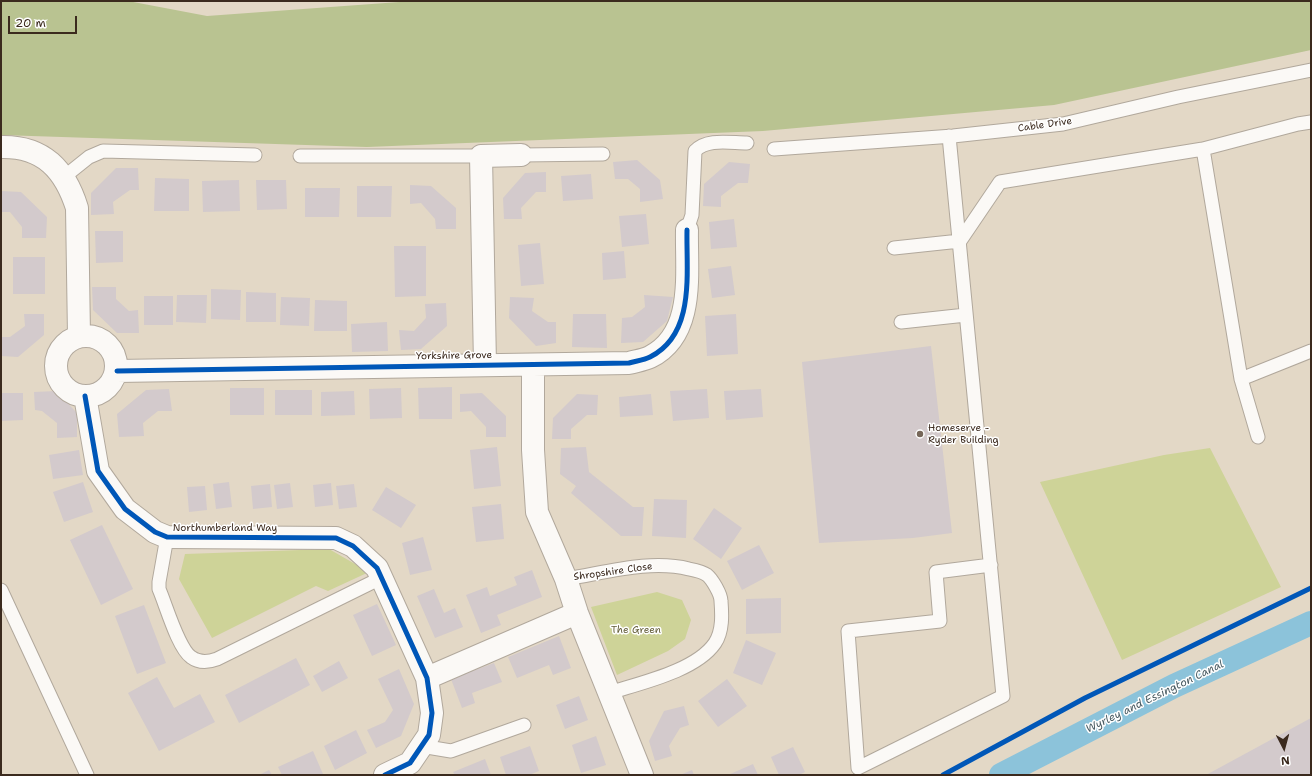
<!DOCTYPE html>
<html>
<head>
<meta charset="utf-8">
<style>
  body { margin:0 }
  #map { position:relative; width:1312px; height:776px; overflow:hidden; background:#e3d8c6; font-family:"Shantell Sans",sans-serif }
  canvas { display:block }
  .frame { position:absolute; inset:0; border:2px solid #3b2a1e; pointer-events:none }
  .north { position:absolute; left:1264px; top:728px; width:40px; height:40px; -webkit-text-stroke:3px #fff; paint-order:stroke; rotate:174deg; font-size:11px; font-weight:700; line-height:16px; text-align:center; color:#3b2a1e }
  .north::after { content:''; display:block; margin:auto; width:14px; height:18px; background:#3b2a1e; clip-path:polygon(50% 0,100% 100%,50% 72%,0 100%) }
  .scale { position:absolute; left:8px; top:16px; width:69px; height:18px; box-sizing:border-box; border:2px solid #3b2a1e; border-top:0; padding-left:5px; font-size:12px; line-height:14px; white-space:nowrap; color:#3b2a1e; -webkit-text-stroke:3px #fff; paint-order:stroke }
</style>
</head>
<body>
<div id="map">
<canvas width="1312" height="776"></canvas>
<div class="frame"></div>
<div class="north">N</div>
<div class="scale">20 m</div>
</div>
<script>
const g = document.querySelector('canvas').getContext('2d');
g.lineJoin = 'round';
function fill(path, color) { g.fillStyle = color; g.fill(path, 'evenodd'); }
function stroke(path, color, width, dash) { g.strokeStyle = color; g.lineWidth = width; g.lineCap = dash ? 'butt' : 'round'; g.setLineDash(dash || []); g.stroke(path); }
function label(font, color, halo, rows, align = 'center') {
  g.font = font + ' "Shantell Sans",sans-serif'; g.lineWidth = 3; g.setLineDash([]); g.textBaseline = 'middle'; g.strokeStyle = halo; g.fillStyle = color; for (const [text, x, y, turn = 0] of rows) {
    g.save(); g.translate(x, y); g.rotate((+turn || 0) * Math.PI / 180); g.textAlign = isNaN(turn) ? turn : align; if (halo) g.strokeText(text, 0, 0); g.fillText(text, 0, 0); g.restore();
  }
}
fill(new Path2D(`
  M1210 448 1281 587 1122 660 1040 482 1164 455Z
  M329 549 369 572 328 591 316 586 212 638 179 579 185 554Z
  M657 592 682 600 691 620 685 639 668 651 617 675 591 607Z`), '#ced398');
fill(new Path2D(`
  M1 1H128L207 16 413 1H1311V50L1054 105 763 131 367 147 1 135Z`), '#b9c391');
stroke(new Path2D(`
  M1001 775 1174 686 1311 623`), '#8cc3da', 24);
fill(new Path2D(`
  M637 160 660 180 663 199 640 202V189L628 179H615L613 162Z
  M729 162 750 164 748 183H738L721 196V207L703 206 704 184Z
  M116 168H138L139 190H130L113 202 114 214 91 215V193Z
  M546 172V192H536L521 208 522 219H504L503 198 525 173Z
  M591 174 593 199 563 201 561 176Z
  M155 178 189 179V211H154Z
  M239 180 240 211 203 212 202 181Z
  M256 180H286L287 209 257 210Z
  M410 185 431 186 456 208V229H436L435 219 421 203 410 204Z
  M357 186H392L391 217H357Z
  M305 188H340L339 217H305Z
  M1 191 21 192 47 217 46 238H22V227L10 212H1Z
  M646 214 649 244 622 247 619 216Z
  M734 219 737 247 711 249 709 222Z
  M95 231H123V262L96 263Z
  M540 243 544 284 521 286 518 245Z
  M394 246H426V296L395 297Z
  M624 251 626 278 603 280 602 253Z
  M13 257H45V294H13Z
  M731 266 735 295 712 298 708 269Z
  M92 287H116V299L129 311 138 310 139 333H117L93 310Z
  M211 289 241 290 240 320 211 319Z
  M246 292 276 293V322H246Z
  M177 295H207L206 323 176 322Z
  M644 295 673 297 667 321 643 342 621 343 622 318 632 317 645 307Z
  M144 296H173V325H144Z
  M281 297 310 298 309 326 280 325Z
  M510 297 534 298 532 311 548 322H556V343L536 346 509 318Z
  M315 300 347 301V331H314Z
  M446 303 447 326 421 349 401 350 399 330 414 331 426 318 425 304Z
  M24 314H44V335L18 357 1 356V337H10L25 326Z
  M573 314H606L607 348 572 347Z
  M736 314 738 354 707 356 705 316Z
  M387 322 388 351 352 352 351 324Z
  M931 346 952 533 913 538 819 543 802 362Z
  M452 387V419H419L418 388Z
  M230 388H264V415H230Z
  M401 388 402 418 370 419 369 389Z
  M169 389 172 411H158L143 423 144 436 119 437 117 414 146 390Z
  M707 389 709 418 673 421 670 391Z
  M761 389 763 417 726 420 724 391Z
  M275 390H312V415H275Z
  M56 391 77 413V437L57 438V423L42 411 35 410 34 392Z
  M354 391 355 415 321 416V392Z
  M1 393H23V420L1 421Z
  M482 393 506 416V437H486V427L471 411 460 412V394Z
  M577 394 598 395 597 415H587L571 429V439H552L553 418Z
  M651 394 653 415 620 417 619 397Z
  M497 447 501 486 474 489 470 450Z
  M586 447 589 472 633 507H644L642 536H621L571 493 576 486 560 474 561 448Z
  M79 450 83 475 53 479 49 455Z
  M83 482 93 512 64 522 53 492Z
  M229 482 232 507 216 509 213 484Z
  M290 483 293 507 277 509 274 485Z
  M331 483 333 505 315 507 313 485Z
  M270 484 272 507 253 509 251 486Z
  M354 484 357 507 339 509 336 486Z
  M205 486 207 510 189 512 187 487Z
  M386 487 416 505 401 528 372 510Z
  M654 499 687 500 686 538 652 536Z
  M501 504 504 539 476 542 472 507Z
  M714 508 742 528 721 559 693 539Z
  M102 525 133 589 101 605 70 540Z
  M423 537 432 570 410 575 402 543Z
  M759 545 774 573 742 590 727 561Z
  M532 570 542 597 497 615 501 625 481 633 466 595 487 587 490 596 517 585 514 577Z
  M434 589 444 613 455 608 463 627 435 638 417 596Z
  M781 598V633L746 634V599Z
  M377 604 396 645 372 656 353 615Z
  M144 605 166 663 137 674 115 616Z
  M559 636 571 668 553 675 549 665 517 678 508 657Z
  M746 640 776 653 762 685 733 673Z
  M296 658 310 685 239 723 225 695Z
  M339 661 348 678 322 692 313 676Z
  M494 663 502 682 472 693 475 703 462 708 451 679Z
  M399 669 414 704 401 736 376 748 367 730 385 722 393 710 378 679Z
  M157 677 174 708 200 694 215 722 159 751 128 693Z
  M727 679 747 706 718 727 698 701Z
  M579 696 588 720 565 729 556 705Z
  M684 706 689 725 680 728 669 746 672 756 655 761 649 741 664 711Z
  M1311 718V775H1206Z
  M356 730 367 753 335 770 324 746Z
  M596 736 606 765 581 773 572 745Z
  M530 746 539 771 529 775H506L500 757Z
  M793 747 805 772 799 775H779L771 757Z
  M313 751 323 774 282 775 278 767Z
  M485 759 491 775H455L453 772Z
  M753 764 758 775H728Z
  M269 770 272 775H259Z
  M692 770 694 775H680Z`), '#d3cacc');
const lane = new Path2D(`
  M949 136 1003 696 858 768 848 631 940 621 936 572 991 565
  M774 149 953 136 1063 124 1178 97 1311 70
  M1203 149 1241 379 1258 437
  M521 155 603 154
  M300 156H481
  M64 177 89 157 103 151 255 155
  M687 230 692 215 695 151C707 138 730 143 747 143
  M894 248 960 241 1000 182 1203 149 1298 124 1311 122
  M901 322 966 315
  M1241 379 1311 351
  M167 537 159 582V589C166 605 178 648 191 657 199 663 209 662 217 659L381 578
  M566 579C605 573 650 559 689 569 694 570 703 572 707 575 712 579 721 594 721 601 722 614 723 631 715 643 696 671 640 683 609 693
  M1 590 87 775
  M421 746 451 751 524 725`);
const street = new Path2D(`
  M1 147C44 146 65 170 77 208L79 336
  M56 366a30 30 0 1 1 60 0a30 30 0 1 1-60 0Z
  M485 365 481 156 521 155
  M533 365V450L537 512 566 579 577 613 642 775
  M117 371 629 363C636 361 644 360 650 357 696 334 686 272 687 230
  M85 396 98 471 125 509 155 532 167 537 336 538 353 546 377 568 427 678 432 713 429 735 410 763 385 775
  M427 678 577 613`);
stroke(lane, '#b1a89c', 15);
stroke(street, '#b1a89c', 24);
stroke(lane, '#fbf9f6', 13);
stroke(street, '#fbf9f6', 22);
stroke(new Path2D(`
  M117 371 629 363C636 361 644 360 650 357 696 334 686 272 687 230
  M85 396 98 471 125 509 155 532 167 537 336 538 353 546 377 568 427 678 432 713 429 735 410 763 385 775
  M943 775 1085 698 1311 588`), '#0057b8', 5);
for (const [x, y, r, color] of [
  [920,434,4,"#766759"]
]) { const dot = new Path2D(); dot.arc(x, y, r, 0, 2 * Math.PI); g.fillStyle = color; g.fill(dot); stroke(dot, '#fff', 1.5); }
label('10px', '#3b2a1e', '#fff', [
  ["Cable Drive",1045,125,-8],
  ["Yorkshire Grove",454,356,-1],
  ["Northumberland Way",225,528],
  ["Shropshire Close",613,572,-8]
]);
label('10px', '#3b2a1e', '#fff', [
  ["Homeserve -",928,428],
  ["Ryder Building",928,440]
], 'left');
label('10px', '#625c38', '#fff', [
  ["The Green",636,630]
]);
label('italic 11px', '#4a5c63', '#fff', [
  ["Wyrley and Essington Canal",1155,697,-26]
]);
</script>
</body>
</html>
